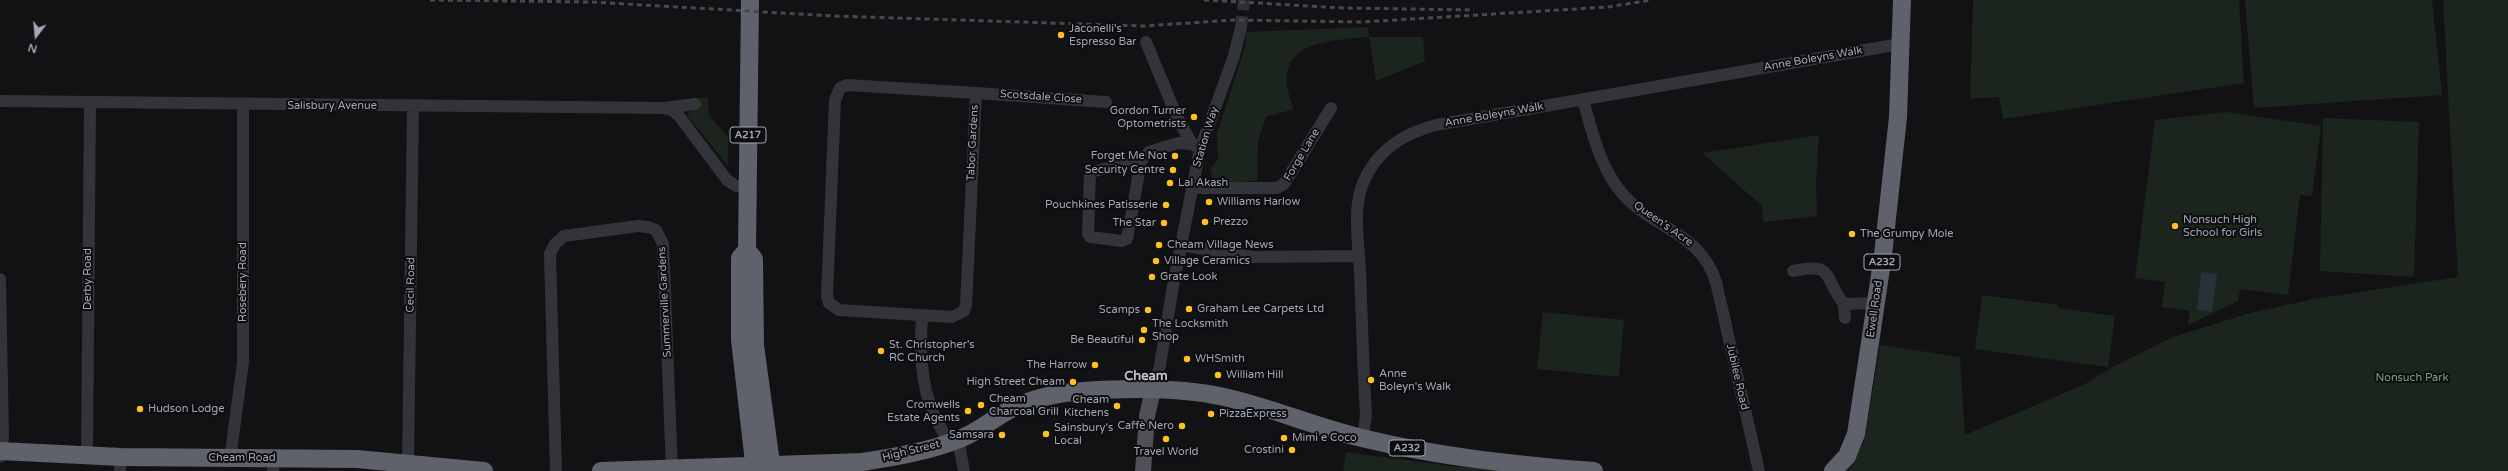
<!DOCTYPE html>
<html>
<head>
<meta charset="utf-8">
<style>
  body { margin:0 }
  #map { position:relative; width:2508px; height:471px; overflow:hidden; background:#121214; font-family:"Varela Round",sans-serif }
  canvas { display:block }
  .north { position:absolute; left:16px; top:16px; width:40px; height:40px; -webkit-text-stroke:3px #0d0d0f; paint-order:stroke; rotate:196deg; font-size:11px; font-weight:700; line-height:16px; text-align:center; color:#a3a7b6 }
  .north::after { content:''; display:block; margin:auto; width:14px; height:18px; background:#a3a7b6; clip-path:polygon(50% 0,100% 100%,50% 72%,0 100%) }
</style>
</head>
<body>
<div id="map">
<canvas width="2508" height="471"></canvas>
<div class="north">N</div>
</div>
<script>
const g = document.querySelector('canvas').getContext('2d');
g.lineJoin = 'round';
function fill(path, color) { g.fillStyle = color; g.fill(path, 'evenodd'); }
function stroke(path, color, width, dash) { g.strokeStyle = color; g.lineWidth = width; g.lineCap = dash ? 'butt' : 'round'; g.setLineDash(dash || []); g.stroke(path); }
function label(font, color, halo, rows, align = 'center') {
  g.font = font + ' "Varela Round",sans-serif'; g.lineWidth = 4; g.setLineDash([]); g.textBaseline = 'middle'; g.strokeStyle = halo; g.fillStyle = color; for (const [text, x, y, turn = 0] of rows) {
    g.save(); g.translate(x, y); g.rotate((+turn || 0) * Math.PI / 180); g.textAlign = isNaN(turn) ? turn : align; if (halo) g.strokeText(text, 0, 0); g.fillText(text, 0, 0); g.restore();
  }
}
fill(new Path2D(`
  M1973 0H2239L2244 83 2003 119 1999 97 1970 99Z
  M2245 0H2432L2442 95 2254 108Z
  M2443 0H2508V471H1848L1864 442 1880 345 1960 357 1965 435 2085 384 2109 369 2173 337 2250 313 2314 299 2458 277Z
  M1368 27 1369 37H1423L1425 61 1376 81 1369 37C1319 41 1268 44 1294 109L1266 117 1258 142 1257 181 1214 183 1210 169 1218 159 1217 133 1246 44V32Z
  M697 98H708L709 115 728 137V166L687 115 689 112 698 109Z
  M2226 112 2321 126 2312 196 2300 195 2288 295 2240 289 2238 301 2188 325 2190 311 2162 307 2165 282 2135 278 2155 120Z
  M2323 118 2419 122 2414 277 2320 271Z
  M1819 135 1816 184 1817 216 1763 222 1762 206 1702 153Z
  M1982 295 2058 305V308L2115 316 2108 367 1975 349Z
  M1543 312 1624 320 1619 377 1537 369Z
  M1346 452 1450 466 1508 471H1343Z`), '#1c241e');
fill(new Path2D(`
  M2201 272 2217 274 2212 312 2197 310Z`), '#283039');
stroke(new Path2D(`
  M1241 28 1244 0`), '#2f3034', 12, [12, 6]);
stroke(new Path2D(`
  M1146 42 1177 117 1192 144
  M847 85 976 93 966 305 964 311 952 317 839 310 829 303 827 296 835 100 840 88Z
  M976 93 1106 102
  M1583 100C1592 131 1600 167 1621 192 1652 229 1700 231 1716 282L1759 471
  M0 101 664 108 672 110 679 116 727 180 736 186 747 187
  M665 108 695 104
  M1141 161 1127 239 1122 241 1090 237 1088 234 1090 172 1141 161 1149 152 1178 143 1192 144 1200 149
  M1192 188H1277L1284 184 1331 108
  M1181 245 1252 257 1359 256
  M1793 271C1836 262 1822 277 1844 304L1876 303
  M0 279 3 438 0 457
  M1844 304 1845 318
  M922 315C920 350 920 383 934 415 938 424 944 433 948 442
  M1153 390 1160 365 1173 286 1200 149 1233 59 1241 28
  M1363 438 1366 415C1363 368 1362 320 1360 273 1359 244 1352 210 1363 183 1376 151 1404 133 1436 125L1900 44
  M958 439 964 471
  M87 455 90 103
  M230 459 243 362V105
  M408 464 413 106
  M120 471 121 457
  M273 471 274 458
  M556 471 550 254 555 244 564 236 638 226 648 227 656 230 663 244 672 470`), '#333439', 12);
stroke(new Path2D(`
  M1143 471 1147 416 1153 390`), '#4f5058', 16);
stroke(new Path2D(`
  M750 0 747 250 754 259 755 345 772 471
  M747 250 740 258V340L755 471
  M0 451 121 457 357 459 484 471
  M601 471 862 462C895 457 931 451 962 438 979 431 994 418 1011 409 1034 397 1058 393 1084 391 1129 388 1179 387 1224 397 1270 407 1315 427 1362 438 1439 457 1516 465 1594 471
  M1833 471 1847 456 1856 434 1871 336 1883 255 1898 117 1902 0`), '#5f616b', 18);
stroke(new Path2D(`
  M430 0 591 2 834 16 1144 26 1234 20 1363 22 1608 7 1651 0
  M1204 0 1344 8 1474 10`), '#484950', 3, [5, 4]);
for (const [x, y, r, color] of [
  [1061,35,4,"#ffc020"],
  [1194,117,4,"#ffc020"],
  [1175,156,4,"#ffc020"],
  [1173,170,4,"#ffc020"],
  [1170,183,4,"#ffc020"],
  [1209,202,4,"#ffc020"],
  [1166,205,4,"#ffc020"],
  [1205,222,4,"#ffc020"],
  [1164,223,4,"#ffc020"],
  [2175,226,4,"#ffc020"],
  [1852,234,4,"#ffc020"],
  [1159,245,4,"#ffc020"],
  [1156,261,4,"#ffc020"],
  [1152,277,4,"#ffc020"],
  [1189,309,4,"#ffc020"],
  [1148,310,4,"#ffc020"],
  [1144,330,4,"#ffc020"],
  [1142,340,4,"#ffc020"],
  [881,351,4,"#ffc020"],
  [1187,359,4,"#ffc020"],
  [1095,365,4,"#ffc020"],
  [1218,375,4,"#ffc020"],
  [1371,380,4,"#ffc020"],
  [1073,382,4,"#ffc020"],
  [981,405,4,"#ffc020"],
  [1117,406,4,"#ffc020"],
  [140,409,4,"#ffc020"],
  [968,411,4,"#ffc020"],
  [1211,414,4,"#ffc020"],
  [1182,426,4,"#ffc020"],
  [1046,434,4,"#ffc020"],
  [1002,435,4,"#ffc020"],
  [1284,438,4,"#ffc020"],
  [1166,439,4,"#ffc020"],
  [1292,450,4,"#ffc020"]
]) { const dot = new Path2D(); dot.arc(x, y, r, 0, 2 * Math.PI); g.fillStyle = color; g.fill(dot); stroke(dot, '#0d0d0f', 1.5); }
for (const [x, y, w] of [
  [748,135,36],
  [1882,262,36],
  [1407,448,36]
]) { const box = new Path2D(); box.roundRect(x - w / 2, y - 8, w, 16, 3); g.fillStyle = '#0d0d0f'; g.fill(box); stroke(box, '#a3a7b6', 1); }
label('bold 10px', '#a3a7b6', null, [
  ["A217",748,135],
  ["A232",1882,262],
  ["A232",1407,448]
]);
label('11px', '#a3a7b6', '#0d0d0f', [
  ["Jaconelli's",1069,29],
  ["Espresso Bar",1069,42],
  ["Gordon Turner",1186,111,"right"],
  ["Optometrists",1186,124,"right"],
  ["Forget Me Not",1167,156,"right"],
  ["Security Centre",1165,170,"right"],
  ["Lal Akash",1178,183],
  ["Williams Harlow",1217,202],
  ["Pouchkines Patisserie",1158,205,"right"],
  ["Nonsuch High",2183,220],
  ["School for Girls",2183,233],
  ["Prezzo",1213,222],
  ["The Star",1156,223,"right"],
  ["The Grumpy Mole",1860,234],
  ["Cheam Village News",1167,245],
  ["Village Ceramics",1164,261],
  ["Grate Look",1160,277],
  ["Graham Lee Carpets Ltd",1197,309],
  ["Scamps",1140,310,"right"],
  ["The Locksmith",1152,324],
  ["Shop",1152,337],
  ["Be Beautiful",1134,340,"right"],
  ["St. Christopher's",889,345],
  ["RC Church",889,358],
  ["WHSmith",1195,359],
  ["The Harrow",1087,365,"right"],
  ["Anne",1379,374],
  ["Boleyn's Walk",1379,387],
  ["William Hill",1226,375],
  ["High Street Cheam",1065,382,"right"],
  ["Cheam",989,399],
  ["Charcoal Grill",989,412],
  ["Cheam",1109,400,"right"],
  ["Kitchens",1109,413,"right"],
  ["Cromwells",960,405,"right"],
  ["Estate Agents",960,418,"right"],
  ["Hudson Lodge",148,409],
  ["PizzaExpress",1219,414],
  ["Caffè Nero",1174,426,"right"],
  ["Sainsbury's",1054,428],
  ["Local",1054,441],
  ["Samsara",994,435,"right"],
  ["Mimi e Coco",1292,438],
  ["Crostini",1284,450,"right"],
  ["Travel World",1166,452,"center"]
], 'left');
label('11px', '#a3a7b6', '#0d0d0f', [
  ["Anne Boleyns Walk",1813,59,-10],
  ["Scotsdale Close",1041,97,4],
  ["Salisbury Avenue",332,106],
  ["Anne Boleyns Walk",1494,115,-10],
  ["Station Way",1206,137,-73],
  ["Tabor Gardens",973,143,-87],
  ["Forge Lane",1302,155,-59],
  ["Queen's Acre",1663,224,35],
  ["Derby Road",88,279,-90],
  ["Rosebery Road",243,282,-90],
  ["Cecil Road",411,285,-89],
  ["Summerville Gardens",665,302,-93],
  ["Ewell Road",1875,309,-82],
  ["Jubilee Road",1737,377,77],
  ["High Street",911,451,-14],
  ["Cheam Road",242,458]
]);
label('11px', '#78a27d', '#0d0d0f', [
  ["Nonsuch Park",2412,378]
]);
label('bold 13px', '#c4c7d1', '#0d0d0f', [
  ["Cheam",1146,377]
]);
</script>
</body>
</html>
